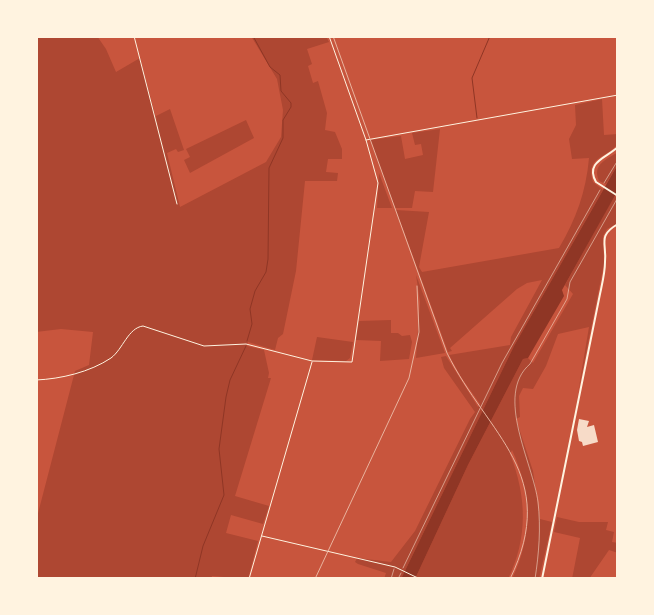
<!DOCTYPE html>
<html>
<head>
<meta charset="utf-8">
<style>
  body { margin:0 }
  #map { position:relative; width:654px; height:615px; overflow:hidden; background:#c8553d; font-family:Montserrat,sans-serif }
  canvas { display:block }
  .frame { position:absolute; inset:0; border:38px solid #fff3e0; pointer-events:none }
</style>
</head>
<body>
<div id="map">
<canvas width="654" height="615"></canvas>
<div class="frame"></div>
</div>
<script>
const g = document.querySelector('canvas').getContext('2d');
g.lineJoin = 'round';
function fill(path, color) { g.fillStyle = color; g.fill(path, 'evenodd'); }
function stroke(path, color, width, dash) { g.strokeStyle = color; g.lineWidth = width; g.lineCap = dash ? 'butt' : 'round'; g.setLineDash(dash || []); g.stroke(path); }
fill(new Path2D(`
  M36 36H97L106 49 116 72 140 58 157 122 156 116 170 109 184 150 178 152 176 149 167 153 180 207 266 162 281 137 283 110 277 79 251 36H326L329 42 307 49 312 64 308 66 313 83 318 81 327 113 325 130 335 132 342 149V159H328L326 172 338 173 337 181H305L296 271 283 334 278 338 275 350 248 342 247 346 264 350 269 373 268 378H271L235 496 269 506 263 524 231 515 226 533 258 541 248 579 212 576 211 579H36V521L75 371 89 365 93 332 61 329 36 332Z
  M602 99 604 135 618 134V144C605 159 585 157 593 182L603 190 514 346 401 579H384L386 573 358 564 355 562 357 558 391 562 415 531 470 419 475 412 444 368 441 357 446 356 478 407 480 404 461 377 449 355 510 345 511 337 542 280 527 283 517 289 450 348 452 351 448 352 396 210 429 212 419 267 422 272 559 248C576 219 586 192 589 158L572 159 569 139 576 125 575 105Z
  M246 120 254 138 190 173 184 160 190 157 186 149Z
  M440 129 433 192 415 191 412 208H395L370 140 401 136 405 159 423 155 421 144 415 145 412 133Z
  M618 152V164L606 184 599 181C592 164 606 160 618 152Z
  M379 173 392 208H377Z
  M614 196 618 198V223L607 229 603 236 604 264 578 393 589 327 558 334 546 366 533 389 523 388 519 396 520 417 516 419 533 471 540 519 552 522 539 579H512C533 536 532 493 512 450L510 454C527 497 528 538 508 579H415L468 465 523 359 528 358 533 363 573 294 565 285Z
  M416 275 445 353 416 358 420 302Z
  M391 320V333H398L402 336 410 335 412 342 409 359 380 361 381 341 356 340 359 321Z
  M317 337 353 342 350 358 346 361 312 360Z
  M557 517 579 522H608L606 530 614 532 612 542 618 543V553L609 550 589 579H572L580 538 554 532Z`), '#ae4732');
fill(new Path2D(`
  M618 164V190L562 290 564 296 528 358 523 359 468 465 415 579H401L514 346Z`), '#8f3625');
stroke(new Path2D(`
  M477 118 472 78 490 36
  M247 341 252 324 250 309 255 291 266 272 268 259 269 168 283 138V120L291 107V103L281 91 280 75 270 67 253 36
  M195 579 203 546 224 495 219 449 226 397 230 380 246 346`), '#8f3625', 1);
fill(new Path2D(`
  M579 419 589 421 587 427 594 425 598 442 583 446 582 442 579 441 577 430Z`), '#f7dbc8');
stroke(new Path2D(`
  M604 183 618 160
  M403 568 502 363 600 190
  M398 579 401 573
  M535 579C539 553 541 528 538 502 533 463 494 395 530 364L567 299 570 282 617 199`), '#fff3e0', 0.5);
stroke(new Path2D(`
  M391 579 394 569`), '#fff3e0', 0.5);
stroke(new Path2D(`
  M134 36 177 204
  M366 140 618 95
  M36 380C61 379 90 372 111 358 123 349 128 328 143 326L204 346 246 344 312 361 352 362 378 183 366 140 329 36
  M262 536 395 567 420 579
  M249 579 312 362`), '#fff3e0', 1);
stroke(new Path2D(`
  M618 147C606 158 585 162 596 182L618 196
  M542 579 600 294C602 284 605 273 605 262 607 243 597 236 618 224`), '#fff3e0', 2);
stroke(new Path2D(`
  M333 36 447 353C488 436 561 474 510 579
  M315 579 409 378 419 332 417 286`), '#e9b49f', 1);
</script>
</body>
</html>
